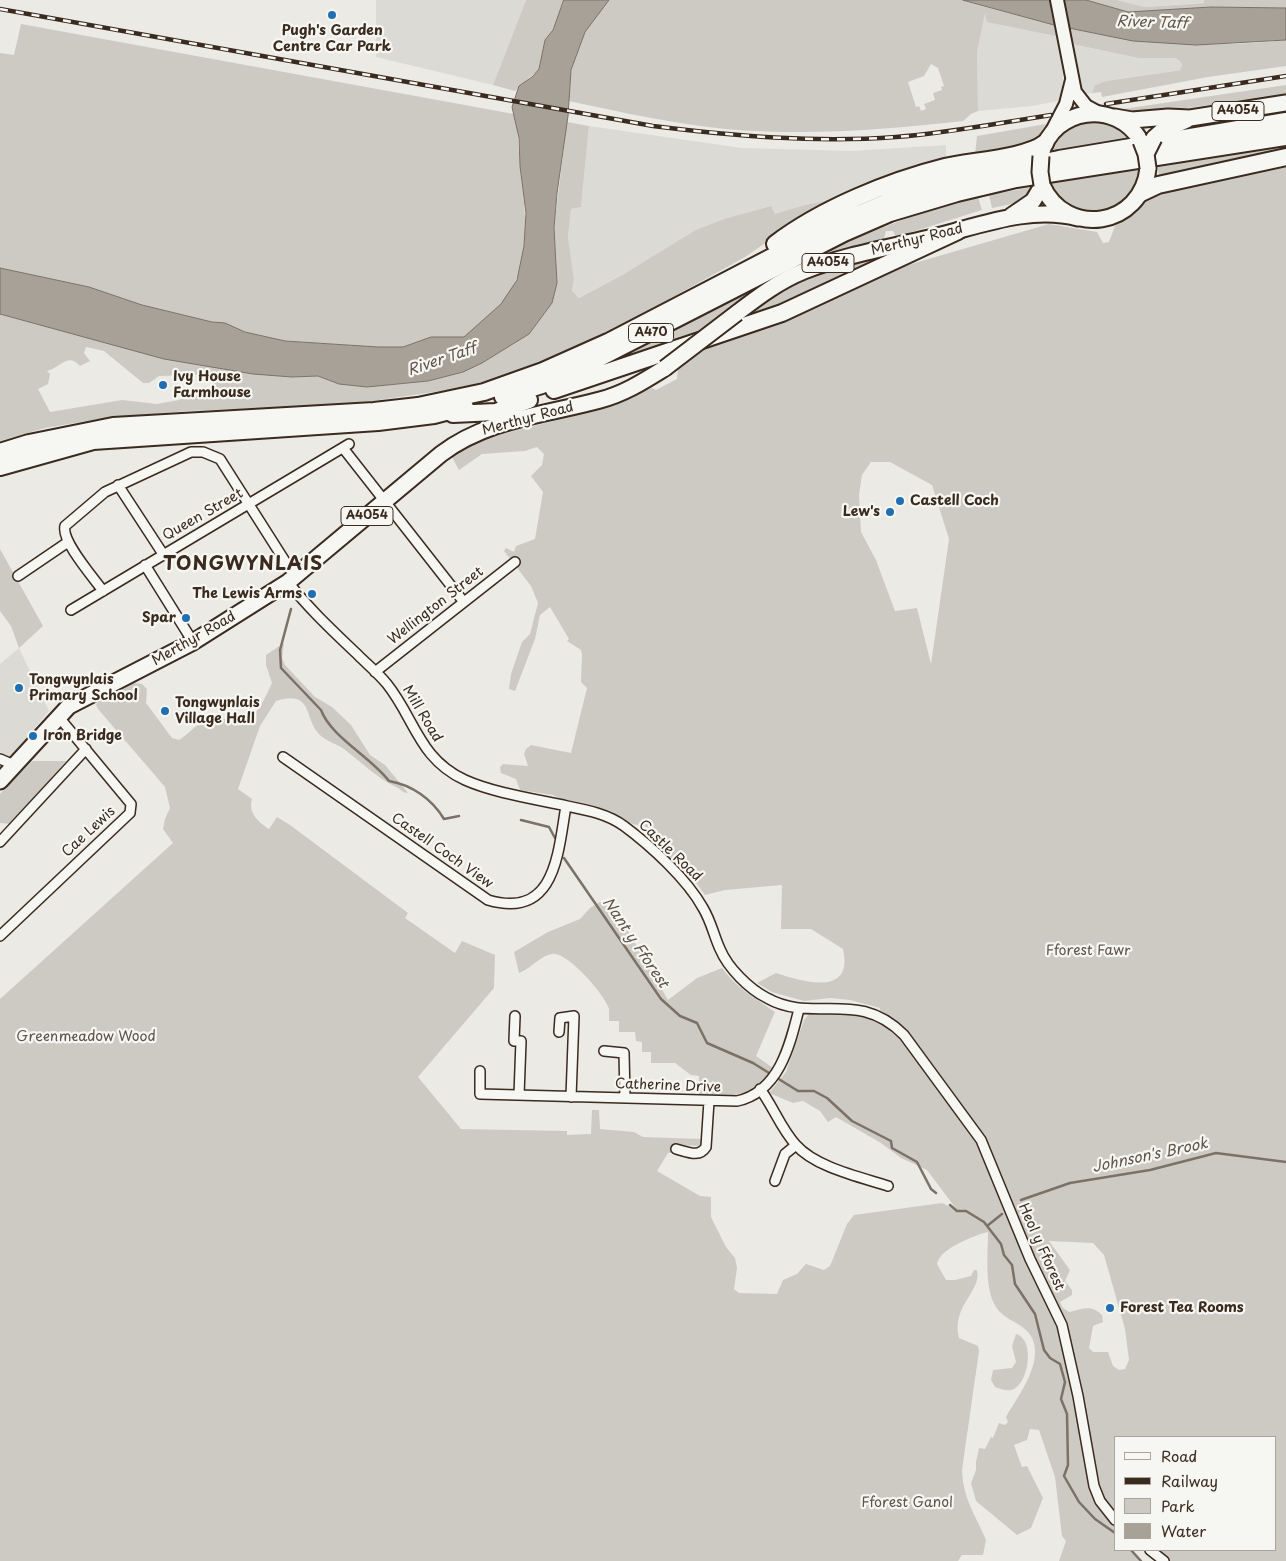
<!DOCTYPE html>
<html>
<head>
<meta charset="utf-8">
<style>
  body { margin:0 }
  #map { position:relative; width:1286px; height:1561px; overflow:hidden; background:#ebeae5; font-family:"Playpen Sans",sans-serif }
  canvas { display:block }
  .legend { position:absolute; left:1114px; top:1436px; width:162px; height:115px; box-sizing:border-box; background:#f6f6f2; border:1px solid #aba49d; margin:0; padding:6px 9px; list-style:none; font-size:15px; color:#3b2a1e }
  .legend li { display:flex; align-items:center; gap:10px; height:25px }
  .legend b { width:25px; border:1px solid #aba49d }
</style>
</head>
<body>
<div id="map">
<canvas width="1286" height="1561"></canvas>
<ul class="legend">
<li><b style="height:6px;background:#f6f6f2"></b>Road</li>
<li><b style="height:6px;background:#3b2a1e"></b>Railway</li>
<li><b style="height:14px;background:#cdcac4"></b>Park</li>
<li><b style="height:14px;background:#a8a198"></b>Water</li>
</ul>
</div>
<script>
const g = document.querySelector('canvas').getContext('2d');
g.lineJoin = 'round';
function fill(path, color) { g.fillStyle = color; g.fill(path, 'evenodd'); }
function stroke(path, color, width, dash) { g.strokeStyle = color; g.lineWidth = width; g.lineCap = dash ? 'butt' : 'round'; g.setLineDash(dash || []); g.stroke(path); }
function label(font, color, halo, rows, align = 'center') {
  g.font = font + ' "Playpen Sans",sans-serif'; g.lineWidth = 4.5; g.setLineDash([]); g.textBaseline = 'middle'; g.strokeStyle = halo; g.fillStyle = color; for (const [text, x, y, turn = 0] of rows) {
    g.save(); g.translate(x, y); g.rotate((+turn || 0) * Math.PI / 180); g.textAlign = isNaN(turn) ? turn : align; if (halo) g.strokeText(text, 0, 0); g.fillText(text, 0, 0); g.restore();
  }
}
fill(new Path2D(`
  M376 0H526L493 85 376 57Z
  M1110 0H1236L1143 7Z
  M985 11 1056 32 1063 73 1062 90 1058 101 1032 106 978 111 977 52Z
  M1072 44 1138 58H1175L1180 61 1182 65 1180 70 1175 71 1106 81 1095 85 1092 93 1083 94Z
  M589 126 742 148 852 151 946 145V163L845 197 805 205 775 215 771 206 727 218 579 298 572 292 574 279 568 237 571 209 581 207Z
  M19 648 49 711 11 757 0 752V664Z`), '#dcdad4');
fill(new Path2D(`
  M526 0H564L553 30 545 40 539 69 515 91 493 85Z
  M609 0H963L1054 25 1056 36 987 22 985 13 977 52 978 111 971 114 963 121C884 130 805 136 726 129 673 124 621 112 569 101 568 63 582 27 609 0ZM931 64 938 68 944 86 941 87 942 90 933 93 935 100 924 104 926 109 921 111 919 106 916 107 908 82 924 76Z
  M1086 0H1116L1144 7 1204 3V0H1286V8L1212 7 1128 12Z
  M21 24 514 114C519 132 518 149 520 167 526 213 533 265 502 304 491 316 477 326 464 337H431L403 347H378L285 341 245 332 225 323 212 322 142 305 89 287 0 268V53L14 55Z
  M1068 28C1142 42 1210 49 1286 40V66L1208 77 1102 97 1101 92 1092 93 1095 85 1106 81 1175 71 1180 70 1182 65 1180 61 1175 58H1138L1072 44Z
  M1286 85V95L1156 112H1133L1123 109Z
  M1092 120 1119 126 1133 142 1048 155C1058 134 1070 125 1092 120Z
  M567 122 589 126 581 207 571 209 568 237 574 279 572 291 579 298 624 274 696 230 727 218 771 206 775 214 805 205 845 197 799 220 745 257 592 342 547 362 483 385 344 405 187 411 93 420 45 428 0 441V313L292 377 318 376 339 384 367 387 428 381 463 372 482 363 529 334 552 303 557 283 554 228ZM86 347 104 351 143 383H149L159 376 197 375 208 371 212 374V392L190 395 179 400 157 404 122 400 50 412 38 389 48 384 50 374 47 371C61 367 68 352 80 366L90 361 84 353Z
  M1046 124 1034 144 975 155 977 136Z
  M1286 145V152L1160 179 1157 166 1217 154Z
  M1286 163V1561H1164L1150 1550H1275V1437H1115V1550H1131L1141 1561H1059L1066 1541 1062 1536 1055 1477 1039 1430 1030 1429 1027 1440 1014 1445 1022 1467 1027 1466 1043 1498 1031 1528 1017 1535 976 1501 971 1483 976 1470V1462L979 1448 985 1449 991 1437 993 1438 999 1423 1005 1425 1008 1422 1006 1417C1018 1396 1051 1354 1026 1330 1018 1322 1002 1318 996 1307 984 1288 988 1253 988 1232 975 1235 939 1249 937 1264L946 1280H955L971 1276 974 1270H977C982 1292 951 1305 959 1338L978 1346 979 1351 962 1470C963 1499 975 1514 986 1540L983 1555H962L958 1561H0V999L173 843 163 829 165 819 170 808 165 787 98 709 96 705 102 696 118 692 134 683 142 684 147 689 146 703 172 738 179 740C189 734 196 723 208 721 252 713 250 731 272 683L266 665V655L284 643 282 658 285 665 315 697 332 707 351 725 370 755 385 765 408 793C402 793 400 788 394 786 376 777 361 762 344 749 337 744 328 742 321 736 303 721 315 689 276 701L260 726 238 789 252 799C248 813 258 822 269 829L277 817 290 825 408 913 405 918 455 953 462 941 495 955 494 988 418 1077 461 1129 567 1131V1135L591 1134 592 1110H599L600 1129 634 1132 643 1137 701 1139 702 1146 677 1145 672 1153H668L657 1171 700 1196 711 1197V1217L726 1247 735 1258 737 1268 734 1289 739 1293 777 1294 783 1280 797 1274 806 1264 824 1270 830 1266 847 1224 854 1215 942 1203 957 1210 927 1170 901 1158 881 1143 836 1117 828 1122 820 1111 803 1101 793 1103 769 1093 786 1072 804 1020 814 1008 879 1015 880 1008 850 1000 830 998 804 1001 772 992 757 983 776 973C803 982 854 997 843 949L811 929H781L782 885 725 890 705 895 687 870 676 866 648 834 647 827 628 823 565 801 553 795 520 790 516 779 501 773 500 767 503 764 528 766 524 754 526 749 531 745 571 753 587 688 581 682 582 654 581 650 567 641 569 639 550 607 540 615 535 639 515 691 509 689 511 674 522 642 530 634 538 603 531 586 504 551 506 548 514 552 516 546 535 539 543 492 531 476 542 465 544 454 537 447 525 451 482 454 459 470 452 457C477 438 512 432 542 424 579 414 616 404 652 388L656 390 677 379 678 367 712 342 908 265 1049 224 1097 232 1103 243 1109 242 1115 226 1161 188 1213 183 1239 176 1249 170ZM871 462H890L932 485 949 539 931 664 917 608 895 611 876 560 861 532 859 495 862 475ZM1049 1241 1093 1243 1104 1255 1125 1329 1129 1360 1125 1369 1119 1370 1113 1366 1108 1352H1093L1089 1348 1093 1326 1103 1322 1102 1315C1091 1304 1083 1309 1069 1312L1063 1308 1060 1302 1072 1295V1290L1065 1281 1070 1270Z
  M1140 169C1137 201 1099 225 1070 207 1061 201 1055 193 1050 183Z
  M1032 187 1031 194 1021 202 992 208 989 195Z
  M978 197 982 210 896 237 893 231H886L883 242 757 290 709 326 612 363C732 304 846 228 978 197Z
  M908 249 802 297 743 317C753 310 763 302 774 295 814 269 862 260 908 249Z
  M0 549 43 626 19 648 11 626 0 611Z
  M32 761H66L11 824 0 823V794Z
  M600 902 612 903 668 1000 697 978 722 968C736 988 755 998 775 1012L756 1056 773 1068C749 1099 736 1096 699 1095V1076L691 1075 675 1063H651V1052H642V1042L636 1041 635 1032H619V1021H609C609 1017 609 1013 609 1009 605 995 567 951 552 954 541 955 532 968 519 973L514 952 548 932 580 919 590 908Z
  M1016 1334C1035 1339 1029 1381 1014 1389 1008 1392 1001 1389 995 1387L991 1380 993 1370 1012 1368 1016 1362 1012 1346Z`), '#cdcac4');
const water = new Path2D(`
  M564 0H609L585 32 571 70 568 116 557 193 554 228 557 283 552 303 529 334 482 363 463 372 428 381 367 387 339 384 318 376 292 377 253 374 164 359 0 314V268L89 287 142 305 212 322 225 323 245 332 285 341 378 347H403L431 337H464L501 304 517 280 524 246 526 213 520 166 519 138 512 107 519 86 532 77 539 69 545 40 553 30Z
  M963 0H1086L1128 12 1211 7 1286 8V40L1196 45 1133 41 1054 25Z`);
fill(water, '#a8a198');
stroke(water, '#7c7167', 1);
stroke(new Path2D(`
  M291 609 280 650 281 668 321 710C331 737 371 757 389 781 412 785 432 799 444 819L459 816
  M521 820 549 827 555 838
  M564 858 661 999 680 1016 697 1023 707 1043 753 1063 798 1091H814L827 1098 852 1121 891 1141 892 1148 917 1162 931 1189 936 1193
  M1021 1200 1070 1183 1150 1170 1216 1153 1286 1162
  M950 1205 957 1211H966L984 1222 1001 1244 1004 1255 1012 1265 1015 1284 1035 1314 1044 1350 1050 1358 1060 1364 1065 1382 1061 1399 1067 1414 1068 1465 1064 1476 1079 1502 1095 1519 1115 1533
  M987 1226 1002 1214
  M1131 1550 1141 1561`), '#7c7167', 2.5);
const street = new Path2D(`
  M343 448 463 601
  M118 485 163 554
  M145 565 193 642
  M18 576 68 542
  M288 582C309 609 334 632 358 655 368 665 379 674 387 684 415 719 419 759 465 780 494 793 535 799 567 806 587 810 608 814 624 826 651 846 687 879 703 908 711 921 714 936 720 949 728 968 749 989 767 998 813 1024 858 988 904 1035L981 1140 1030 1259 1062 1325 1078 1396 1094 1486 1100 1501 1115 1520
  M103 591C93 577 61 541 65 526L105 492 191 452H203L220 459 295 577
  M71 610 349 444
  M375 672 515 562
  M283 757 488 900C556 920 558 852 566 806
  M0 759 14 765
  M0 842 86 749
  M0 936 130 813 131 804 58 716
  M515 1016 514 1041H521L519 1095
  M559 1032 560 1018 574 1016 571 1097
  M604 1051 624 1053 625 1098
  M480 1071V1094L737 1101C779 1092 790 1045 799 1009
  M760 1089C773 1106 781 1129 796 1145 815 1167 860 1177 888 1186
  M676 1149C688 1152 699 1158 706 1147L709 1101
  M775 1181 785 1154 796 1145
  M1150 1550 1164 1561`);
const secondary = new Path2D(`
  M1057 0 1075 92 1086 106 1099 113
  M1052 131 1066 104 1072 80`);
const primary = new Path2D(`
  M1115 117 1132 120 1168 117 1190 118 1286 103
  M1154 138 1162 131 1187 120
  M1041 155C1053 107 1116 99 1141 141
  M1042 185C1066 239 1142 227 1148 168
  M1011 216 1033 201 1042 186
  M737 313C758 297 779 281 804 271 845 255 887 248 929 238 977 227 1028 205 1078 218
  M0 781 69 706 193 642 288 582 441 454C487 419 545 415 600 400 624 394 644 381 665 368`);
const highway = new Path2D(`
  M1141 193 1158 185 1286 157
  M775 244C821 209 889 181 945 167 970 161 1027 158 1045 143
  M554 390 782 313 958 231
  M503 397 542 385 582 367 844 233 890 213 957 193 1016 179 1286 137
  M453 414 496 412 529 400
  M0 452 29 443 113 426 374 411 418 406 484 392 543 371 608 342 835 224 899 197 959 179 1059 159 1286 121
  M0 467 93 441 378 422 434 415 465 407`);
stroke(street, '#3b2a1e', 12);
stroke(secondary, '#3b2a1e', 16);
stroke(primary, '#3b2a1e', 19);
stroke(highway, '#3b2a1e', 20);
stroke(street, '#f6f6f2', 9);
stroke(secondary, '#f6f6f2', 12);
stroke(primary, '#f6f6f2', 15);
stroke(highway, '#f6f6f2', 16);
const rail = new Path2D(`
  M0 9 653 126C734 136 815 143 896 137 948 133 999 123 1051 115
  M1106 104 1286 76`);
stroke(rail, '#3b2a1e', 4.5);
stroke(rail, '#f6f6f2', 2.5, [8]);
const primaryBridge = new Path2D(`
  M1141 141 1146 154 1148 168
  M1146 154 1154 138
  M1041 156 1040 172 1042 185
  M665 368 737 313`);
stroke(primaryBridge, '#3b2a1e', 19, []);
stroke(primaryBridge, '#f6f6f2', 15);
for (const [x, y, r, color] of [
  [332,15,5,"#1f6fb2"],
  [163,385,5,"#1f6fb2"],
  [900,501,5,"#1f6fb2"],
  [890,512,5,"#1f6fb2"],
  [312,594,5,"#1f6fb2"],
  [186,618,5,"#1f6fb2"],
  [19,688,5,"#1f6fb2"],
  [165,711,5,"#1f6fb2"],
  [33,736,5,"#1f6fb2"],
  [1110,1308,5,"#1f6fb2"]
]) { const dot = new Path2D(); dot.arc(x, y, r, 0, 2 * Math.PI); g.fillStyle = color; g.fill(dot); stroke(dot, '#f6f6f2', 2); }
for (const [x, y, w] of [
  [1238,111,52],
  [828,263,52],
  [651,333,45],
  [367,516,52]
]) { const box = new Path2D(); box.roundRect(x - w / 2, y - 9.5, w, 19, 4); g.fillStyle = '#f6f6f2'; g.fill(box); stroke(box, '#3b2a1e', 1); }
label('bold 12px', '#3b2a1e', null, [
  ["A4054",1238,111],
  ["A4054",828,263],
  ["A470",651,333],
  ["A4054",367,516]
]);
label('bold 14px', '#3b2a1e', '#f6f6f2', [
  ["Pugh's Garden",332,31,"center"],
  ["Centre Car Park",332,47,"center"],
  ["Ivy House",173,377],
  ["Farmhouse",173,393],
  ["Castell Coch",910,501],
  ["Lew's",880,512,"right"],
  ["The Lewis Arms",302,594,"right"],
  ["Spar",176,618,"right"],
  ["Tongwynlais",29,680],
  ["Primary School",29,696],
  ["Tongwynlais",175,703],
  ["Village Hall",175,719],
  ["Iron Bridge",43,736],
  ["Forest Tea Rooms",1120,1308]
], 'left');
label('14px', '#3b2a1e', '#f6f6f2', [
  ["Merthyr Road",917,240,-14],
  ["Merthyr Road",528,419,-15],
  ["Queen Street",203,515,-30],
  ["Wellington Street",436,606,-38],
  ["Merthyr Road",194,639,-30],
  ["Mill Road",422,714,59],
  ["Cae Lewis",89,832,-43],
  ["Castell Coch View",442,851,35],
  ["Castle Road",670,851,44],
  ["Catherine Drive",668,1086,2],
  ["Heol y Fforest",1041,1247,66]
]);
label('14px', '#605248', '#f6f6f2', [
  ["Fforest Fawr",1088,951],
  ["Greenmeadow Wood",86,1037],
  ["Fforest Ganol",907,1503]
]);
label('italic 15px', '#615449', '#f6f6f2', [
  ["River Taff",1152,23,2],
  ["River Taff",442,360,-19],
  ["Nant y Fforest",635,943,56],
  ["Johnson's Brook",1150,1156,-12]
]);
g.letterSpacing = '1px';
label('bold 19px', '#3b2a1e', '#f6f6f2', [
  ["TONGWYNLAIS",243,565]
]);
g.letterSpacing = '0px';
</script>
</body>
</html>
